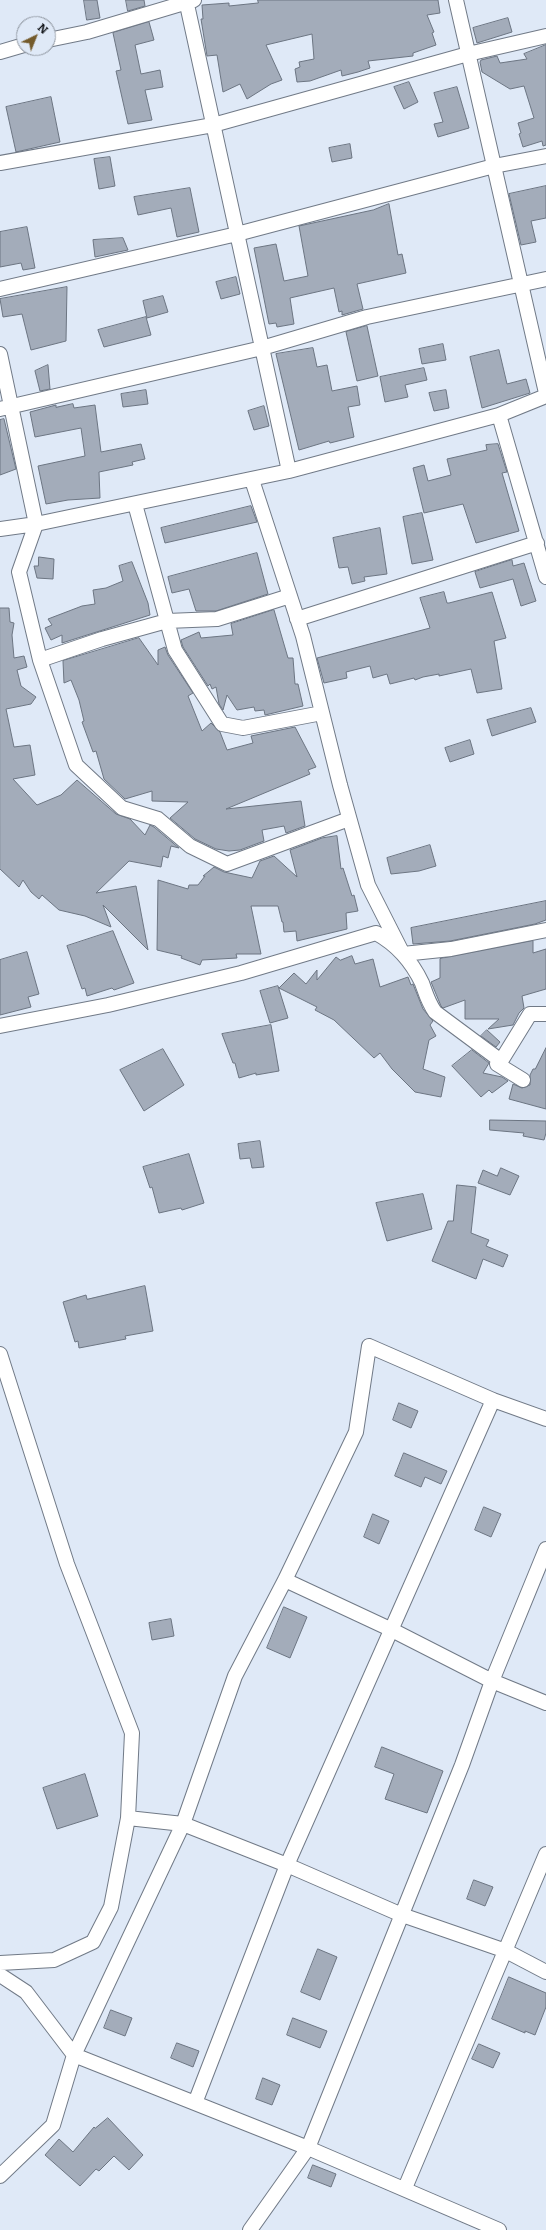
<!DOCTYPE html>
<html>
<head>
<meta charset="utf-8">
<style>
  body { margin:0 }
  #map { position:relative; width:546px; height:2230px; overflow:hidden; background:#dfe9f7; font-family:Literata,serif }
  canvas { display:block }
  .north { position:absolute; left:16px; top:16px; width:40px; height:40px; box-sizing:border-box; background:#dfe9f7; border:1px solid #8e959f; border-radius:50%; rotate:43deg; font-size:11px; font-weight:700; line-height:16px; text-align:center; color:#14171c }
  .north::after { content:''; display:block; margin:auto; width:14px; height:18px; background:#745b2c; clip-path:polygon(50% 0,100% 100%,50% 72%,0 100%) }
</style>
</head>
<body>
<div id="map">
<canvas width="546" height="2230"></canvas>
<div class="north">N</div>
</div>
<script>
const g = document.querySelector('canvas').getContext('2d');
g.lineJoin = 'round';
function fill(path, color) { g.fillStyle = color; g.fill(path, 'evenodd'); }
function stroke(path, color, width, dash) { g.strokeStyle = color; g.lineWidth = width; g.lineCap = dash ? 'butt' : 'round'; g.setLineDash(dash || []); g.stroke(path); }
const building = new Path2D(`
  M84 0H97L100 18 87 20Z
  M126 0H144L145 6 128 11Z
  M258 0H438L440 13 427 15 434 32 432 33 436 45 413 53V56L368 61 370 68 358 72 342 76 341 70 310 81 297 82 295 69 300 67 299 62 314 59 312 34 266 45 282 80 271 84 247 99 240 84 223 92 217 55 207 56 201 19H203L202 5 229 3V6L258 3Z
  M508 18 512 32 477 43 473 28Z
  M149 22 154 40 135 45 141 74 160 70 163 87 145 90 152 120 128 124 116 71 121 70 113 33Z
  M546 45V145L543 146 542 141 523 147 519 134 521 133 518 123 534 118 524 86 510 89 482 72 480 62 481 60 497 56 500 63 527 59 524 54Z
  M409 82 418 102 404 109 394 87Z
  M457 87 469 128 438 137 434 124 443 122 434 93Z
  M51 97 60 142 16 152 6 107Z
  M350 144 352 158 332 162 329 148Z
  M110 157 115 186 99 189 94 159Z
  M546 186V218L531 221 536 242 521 245 509 194Z
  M190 188 199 232 177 237 171 208 138 215 134 197Z
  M389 204 398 255 402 254 406 273 357 284 363 309 342 315V311L339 312 334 288 290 298 294 324 277 327 276 323 269 324 254 248 276 244 284 281 308 276 299 226 373 210Z
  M27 227 35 268 23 270 21 263 0 267V232Z
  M123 238 128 250 95 257 93 240Z
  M236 277 240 294 221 299 216 282Z
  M67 287 66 341 31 350 22 314 3 317 0 299Z
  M163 296 168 312 147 318 143 301Z
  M146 317 151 335 104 347 98 330Z
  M367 326 378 376 357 381 346 332Z
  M443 344 446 360 422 364 419 349Z
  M313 348 317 367 327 365 332 391 357 386 360 405 348 407 354 437 330 443 329 441 299 450 276 354Z
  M499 350 507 384 526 379 530 393 482 408 470 357Z
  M48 365 50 389 40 391 35 371Z
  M424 368 427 380 405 385 408 397 385 402 380 377Z
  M146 390 148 404 123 407 121 394Z
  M446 390 449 408 434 411 429 393Z
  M73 404 74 408 95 405 101 452 141 444 145 459 132 462 133 465 99 472 100 498 68 500 46 504 38 466 85 456 81 428 35 437 30 412 56 405V407Z
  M264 406 269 426 254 430 248 411Z
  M4 419 16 469 0 475V420Z
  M498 444 507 472 502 473 519 531 476 543 463 504 424 513 413 468 424 465 428 481 451 475 447 459 487 450 486 445Z
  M251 506 257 522 165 543 161 528Z
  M422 513 433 560 412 564 403 517Z
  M380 528 387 574 364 577 365 581 352 584 348 567 339 568 333 538Z
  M257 553 268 594 216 611H196L189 589 172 593 168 577Z
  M39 557 54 559 53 579 37 578 34 566H38Z
  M512 560 513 566 524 563 536 601 521 606 513 579 480 588 475 572Z
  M132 562 148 603 150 615 62 643V635L51 640 45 628 52 625 48 619 82 606 95 604 93 590 106 588 123 581 119 566Z
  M444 592 447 603H449L492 592 506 638 494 641 502 689 477 693 471 669 439 676V674L423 677 415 680 414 678 390 684 387 674 373 678 370 666 346 672 347 678 324 683 317 658 430 628 420 598Z
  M0 608H9L10 622 14 623 12 635 14 658 24 656 27 667 17 670 21 686 36 697 31 704 6 709 14 747 30 745 35 775 13 779 37 805 61 795 77 780 116 814 130 819 145 835 150 825 154 827 179 848 171 846 168 858 163 856 161 867 129 861 96 893 136 886 148 950 103 905 111 927 85 916 59 910 42 895 39 899 31 892 23 880 19 887 0 869Z
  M274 610 288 658H293L295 684H298L303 706 265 715 264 710 255 711 254 707 237 710 227 695 223 710 219 704 216 687 212 689 210 684 208 686 183 647 181 640 199 632 201 638 233 635 231 624Z
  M139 638 158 665V650L165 647 168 655 193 693 188 696 202 731 211 723 220 732 227 750 253 743 251 736 295 727 316 767 308 770 310 774 226 809 301 801 305 826 286 833 284 826 262 830 264 841 240 850 229 851 216 849 195 839 170 818 188 802 152 801V791L125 799 104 779 96 751 93 752 82 722 84 721 79 700 71 680 64 683 63 661Z
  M531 708 536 722 492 736 487 720Z
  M470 740 474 754 450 762 445 748Z
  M337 836 341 869 343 868 352 896 354 895 358 911 346 913 347 929 297 941 296 931 284 932 283 922H282L278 906H251L261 954H236L237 958 202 960 200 965 181 958 182 956 157 950 158 880 188 889 189 885H198L205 876H203L214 867 224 872 252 878 260 861 274 856 297 877 290 850 322 838Z
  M430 845 436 866 419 871 391 874 387 858Z
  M546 901V920L535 924 450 941 413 944 411 928Z
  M113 931 134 983 114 990 112 988 87 996 85 988 82 989 67 946Z
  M533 941V953L546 949V989L522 996 524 1008 519 1013 513 1025 488 1029 499 1019H465V1000L443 1008 441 1006 431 982 440 978V959Z
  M27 952 39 994 28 997 31 1007 0 1015V960Z
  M352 956 355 964 373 959 380 987 408 977 411 985 413 984 423 1009 433 1021 430 1025 436 1036 429 1040 423 1069 445 1077 441 1097 415 1092 392 1069 380 1053 374 1058 334 1020 315 1010 317 1007 279 988 294 973 306 984 317 970V980L336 957 340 960Z
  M278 986 288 1018 270 1023 260 991Z
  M271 1025 279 1071 256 1075V1073L239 1078 235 1063H233L222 1034Z
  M487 1030 500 1042 496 1047 481 1036Z
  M546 1048V1109L509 1099 513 1084 522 1088 530 1085V1075L533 1069H535Z
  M163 1049 184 1085 144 1111 120 1070Z
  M472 1050 489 1063 483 1073 502 1077 508 1081 492 1093 489 1090 481 1097 452 1066Z
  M490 1120 546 1121V1133L544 1140 523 1136 524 1133 490 1130Z
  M260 1141 264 1167 252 1168 250 1158 240 1159 238 1144Z
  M189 1154 204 1203 182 1210 181 1208 159 1213 152 1187 150 1188 143 1167Z
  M501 1168 519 1176 510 1195 478 1183 483 1170 497 1176Z
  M457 1185 476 1187 471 1233 489 1240 486 1246 508 1255 503 1267 483 1259 476 1279 432 1261 448 1221H453Z
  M423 1194 432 1229 387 1241 376 1203Z
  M145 1286 153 1331 125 1336 126 1339 79 1348 78 1341 75 1342 63 1302 86 1295 87 1299Z
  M399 1403 418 1411 411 1428 393 1420Z
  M404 1453 447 1471 441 1484 425 1477 421 1487 395 1476Z
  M484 1507 501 1514 491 1537 475 1530Z
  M373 1514 389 1521 379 1544 364 1537Z
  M284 1607 307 1617 290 1658 267 1648Z
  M171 1619 174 1636 152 1640 149 1623Z
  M382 1747 443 1771 427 1813 385 1799 394 1774 375 1767Z
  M85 1774 98 1816 57 1829 43 1788Z
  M474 1880 493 1887 485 1906 467 1899Z
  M318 1949 337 1957 320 2000 301 1992Z
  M509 1977 546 1993V2007L535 2035 525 2031V2033L492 2019Z
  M111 2010 132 2018 125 2036 104 2028Z
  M293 2018 327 2031 320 2048 287 2035Z
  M177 2043 199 2051 193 2067 171 2058Z
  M479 2044 500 2053 493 2068 472 2059Z
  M263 2078 280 2085 272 2105 256 2099Z
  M108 2118 143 2155 129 2170 114 2156 99 2171 96 2169 80 2186 45 2155 59 2139 73 2152 94 2127 95 2128Z
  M313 2165 336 2174 331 2187 308 2178Z`);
fill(building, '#a3acba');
stroke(building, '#6c7582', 1);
const street = new Path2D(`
  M186 0 289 471
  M456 0 546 393
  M48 40 87 32 194 0
  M0 52 24 45
  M0 163 213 125 468 54 546 36
  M0 289 237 234 494 166 546 156
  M0 354 36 524 19 572 40 660 76 765 122 808 158 819 190 846 227 864 349 819
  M0 409 262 348 367 317 546 279
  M499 415 546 577
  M252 480 303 636 340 785 368 885 403 954 451 949 546 930
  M135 504 175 650 222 724 243 728 322 713
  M0 529 36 524 289 471 499 415 546 396
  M297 619 537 543
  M40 660 102 639 167 621 217 619 290 596
  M0 1026 108 1005 241 973 376 933C396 944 412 962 422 983 426 994 428 1002 435 1012L501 1061 497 1064 523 1080
  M501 1061 530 1014H546
  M0 1354 67 1564 132 1733 128 1818 111 1907 93 1942 54 1960 0 1963
  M285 1580 390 1629 492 1681 546 1703
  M128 1818 183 1824 287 1865 402 1915 506 1951 546 1972
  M0 1975 26 1992 74 2055 308 2148 499 2230
  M195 2103 287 1865 493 1400
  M0 2176 53 2125 74 2055 183 1824 235 1676 285 1580 356 1432 369 1346 493 1400 546 1419
  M405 2188 546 1854
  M250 2230 308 2148 462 1765 492 1681 546 1549`);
stroke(street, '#717a87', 16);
stroke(street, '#fff', 14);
</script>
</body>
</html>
